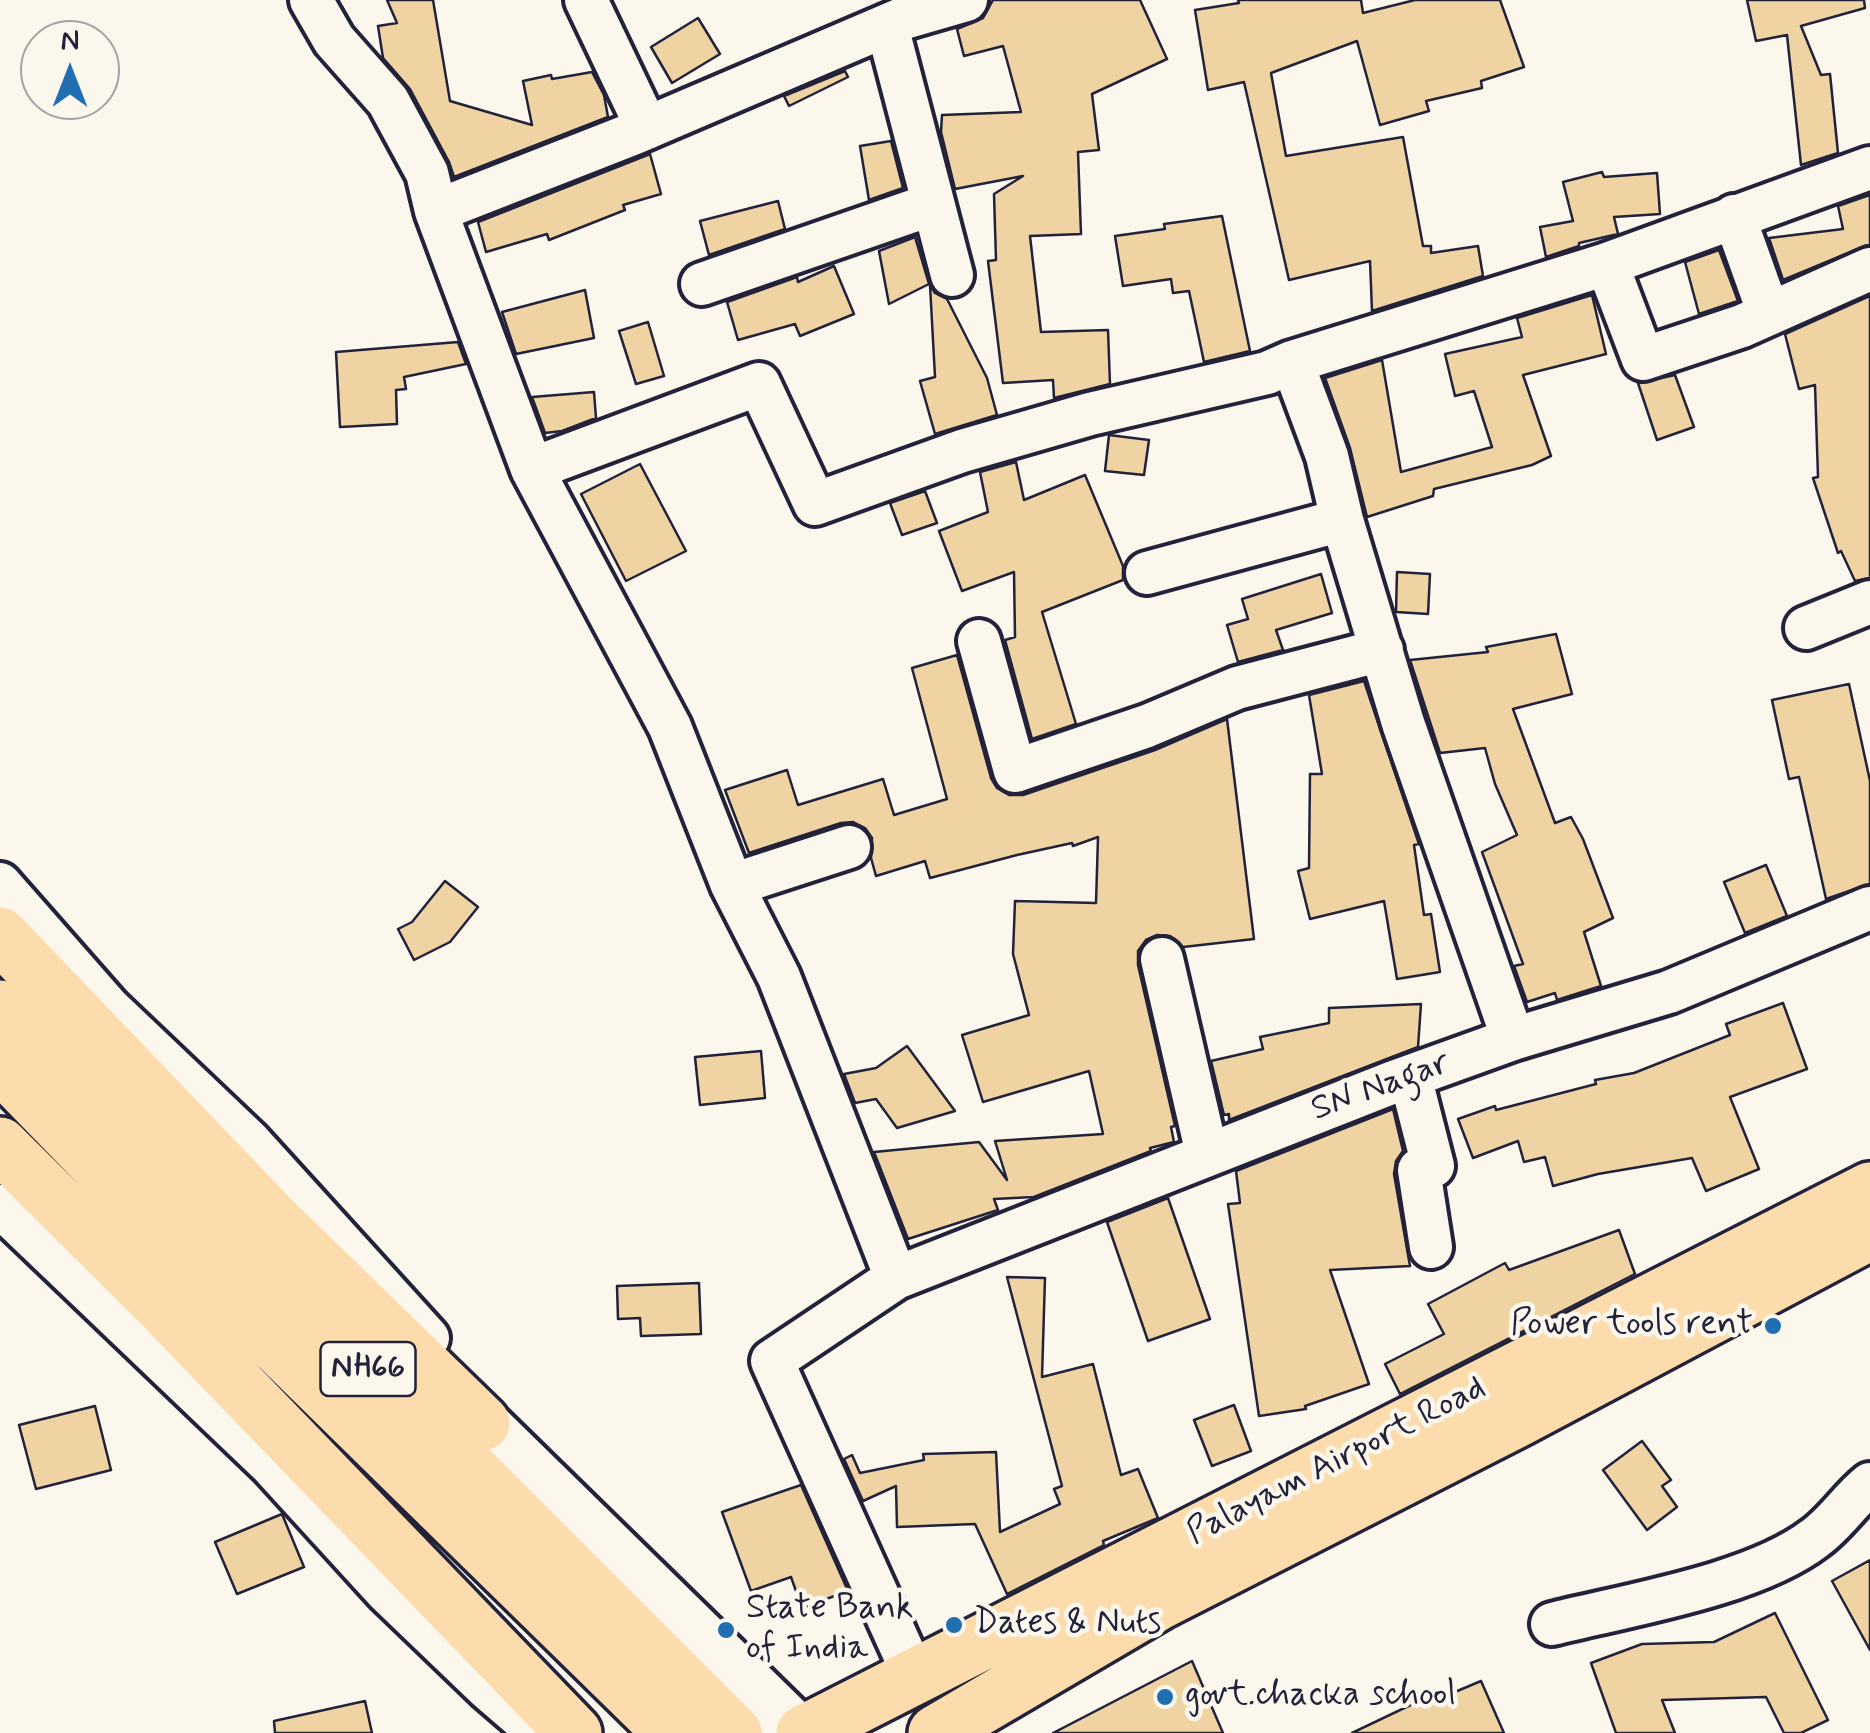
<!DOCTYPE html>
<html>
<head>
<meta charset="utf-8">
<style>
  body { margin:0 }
  #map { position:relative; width:1870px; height:1733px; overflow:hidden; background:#fbf7ec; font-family:Mynerve,sans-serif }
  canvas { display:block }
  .north { position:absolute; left:20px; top:20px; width:100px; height:100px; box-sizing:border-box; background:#fbf7ec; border:2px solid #a4a2a5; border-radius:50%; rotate:0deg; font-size:28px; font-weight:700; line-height:40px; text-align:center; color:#22223b }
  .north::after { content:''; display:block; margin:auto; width:35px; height:45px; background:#1f6fb2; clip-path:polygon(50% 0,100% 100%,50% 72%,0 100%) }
</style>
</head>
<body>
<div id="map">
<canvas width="1870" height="1733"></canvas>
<div class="north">N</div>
</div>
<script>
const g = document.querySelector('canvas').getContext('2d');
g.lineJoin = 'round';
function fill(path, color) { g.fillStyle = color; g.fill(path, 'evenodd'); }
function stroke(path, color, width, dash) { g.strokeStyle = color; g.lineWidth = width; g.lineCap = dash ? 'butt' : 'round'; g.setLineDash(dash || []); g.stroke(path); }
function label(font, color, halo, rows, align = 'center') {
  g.font = font + ' Mynerve,sans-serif'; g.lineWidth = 9; g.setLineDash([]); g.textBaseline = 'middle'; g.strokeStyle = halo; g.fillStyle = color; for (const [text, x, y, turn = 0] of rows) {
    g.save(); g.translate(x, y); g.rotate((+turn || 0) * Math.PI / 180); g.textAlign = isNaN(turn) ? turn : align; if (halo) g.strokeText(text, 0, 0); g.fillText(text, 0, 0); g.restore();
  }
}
const building = new Path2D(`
  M387 0H433L450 101 532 125 523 81 551 75 552 79 592 72 604 95 608 117 454 177 449 162 410 89 383 58 378 26 397 23Z
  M993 0H1140L1167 59 1092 94 1099 150 1078 152 1081 234 1030 236 1041 332 1108 330 1110 384 1054 398 1053 380 1003 383 988 261 996 260 994 194 1023 176 955 189 941 132 942 115 1021 112 1003 46 964 56 957 29 983 18Z
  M1238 0H1361L1363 13 1415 0H1500L1524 67 1481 81 1482 88 1426 101 1429 111 1380 125 1357 41 1271 73 1286 156 1403 137 1423 246H1431V253L1478 246 1483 276 1372 311 1370 261 1289 280 1244 82 1208 90 1195 10 1239 3Z
  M1747 0H1864L1865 8 1801 26 1821 75 1830 74 1838 153 1801 165 1787 35 1756 41Z
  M698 18 720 54 672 83 651 47Z
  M845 71 848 77 789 106 784 96Z
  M891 141 903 188 869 200 860 146Z
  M650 154 661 194 623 205 625 210 549 240 547 234 486 252 478 222Z
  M1602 172 1604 177 1657 173 1660 214 1614 217 1618 234 1579 243V246L1546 257 1540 227 1573 221 1563 182Z
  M1870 195V244L1783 280 1769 238 1843 229 1838 206Z
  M778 201 785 229 709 255 700 221Z
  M1222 216 1250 351 1204 362 1189 291 1173 293 1171 279 1123 286 1115 236 1165 229 1164 224Z
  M915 237 929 284 889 304 879 251Z
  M1719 250 1738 301 1699 314 1685 262Z
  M834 266 854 314 800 336 795 324 738 340 727 302 797 277 798 282Z
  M930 285 935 293 947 299 987 378 997 415 935 434 920 381 935 377Z
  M585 290 594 338 516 354 502 312Z
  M1592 295 1606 354 1523 375 1551 456 1532 465 1434 489 1433 496 1367 517 1350 448 1325 378 1382 360 1401 472 1492 447 1474 391 1455 396 1445 354 1522 337 1517 318Z
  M1870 296V578L1855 581 1841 551 1838 553 1813 478 1818 477 1815 385 1799 389 1785 334Z
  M648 322 664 376 636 384 619 331Z
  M458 342 466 364 404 377 406 389 396 390 397 424 340 427 336 352Z
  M1675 375 1694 427 1657 440 1638 383Z
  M594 392 596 418 562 431 545 433 532 397Z
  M1109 435 1149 440 1144 475 1105 471Z
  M1016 462 1024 500 1085 475 1123 566V580L1042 612 1076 724 1032 739 1005 640 1015 637 1014 572 962 591 939 531 988 512 980 472Z
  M640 464 686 551 626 581 581 494Z
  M925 491 937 523 902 535 890 503Z
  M1397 572 1430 574 1428 614 1396 612Z
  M1321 574 1332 613 1276 630 1283 650 1238 662 1227 625 1248 619 1242 599Z
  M1556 634 1572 694 1513 709 1555 823 1571 817 1583 839 1613 918 1584 932 1601 986 1557 1000 1555 993 1527 1002 1514 966 1523 964 1482 852 1517 835 1495 784 1485 748 1440 753 1410 660 1488 652 1486 647Z
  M957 655 991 778 997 788 1009 795H1023L1155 750 1227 719 1254 939 1183 947 1170 936 1157 935 1146 940 1138 951V965L1175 1126 1171 1127 1174 1142 1150 1148 1151 1151 1034 1197 994 1199 998 1210 908 1239 874 1152 979 1142 1007 1180 995 1141 1103 1134 1089 1071 983 1102 962 1035 1029 1015 1013 954 1015 901 1096 903 1098 837 1073 846 1072 843 1017 855 930 878 925 861 876 876 871 858 872 838 865 828 853 822 841 823 749 853 725 790 787 770 798 805 883 779 894 815 947 799 912 668Z
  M1364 681 1419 844 1414 845 1424 915 1431 914 1440 972 1397 979 1384 901 1310 919 1298 871 1309 868 1310 774H1322L1309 695Z
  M1849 684 1870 781V884L1826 899 1799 777 1789 779 1772 700Z
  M1766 865 1787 916 1745 933 1724 882Z
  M445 881 478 907 450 942 414 960 398 929 412 922Z
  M1783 1003 1807 1069 1730 1097 1759 1169 1706 1191 1692 1158 1598 1174 1553 1186 1545 1157 1524 1162 1518 1141 1473 1158 1458 1119 1495 1106 1496 1110 1596 1084 1595 1080 1634 1073 1730 1035 1726 1024Z
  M1421 1004 1418 1047 1229 1120V1114L1224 1115 1211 1061 1263 1049 1260 1037 1329 1023V1008Z
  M907 1046 955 1111 897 1128 876 1099 855 1103 844 1074 876 1068Z
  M761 1051 765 1098 700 1105 695 1057Z
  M1393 1109 1403 1151 1396 1161 1394 1174 1410 1266 1330 1270 1369 1384 1305 1406 1306 1409 1259 1416 1228 1204 1240 1203 1236 1171Z
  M1168 1198 1210 1319 1148 1341 1107 1222Z
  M1619 1230 1635 1274 1400 1394 1385 1364 1444 1334 1428 1304 1505 1263 1509 1270Z
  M1007 1277 1045 1278 1042 1377 1093 1364 1121 1475 1138 1469 1158 1518 1103 1541 1104 1545 1007 1594 975 1524 897 1527 896 1486 863 1501 844 1459 852 1455 860 1473 924 1460 923 1454 996 1452 1000 1532 1060 1504 1054 1489 1062 1486Z
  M699 1283 701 1334 641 1336 640 1318 618 1319 617 1286Z
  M1234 1405 1251 1451 1212 1466 1194 1420Z
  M95 1406 111 1470 36 1489 19 1425Z
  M1642 1441 1671 1480 1662 1486 1677 1507 1647 1530 1603 1470Z
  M801 1485 848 1591 802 1608 791 1577 751 1591 722 1512Z
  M282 1514 304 1567 237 1594 215 1542Z
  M1870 1560V1650L1832 1581Z
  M1775 1613 1828 1720 1801 1733H1784L1766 1697 1662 1700 1675 1733H1616L1591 1663 1642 1644 1714 1642Z
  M1192 1661 1223 1733H1053Z
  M1481 1681 1504 1733H1352L1440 1691 1443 1697Z
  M365 1701 372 1733H275L274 1721Z`);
fill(building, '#efd3a3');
stroke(building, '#22223b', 2.5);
const minor = new Path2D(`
  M311 0 334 40 388 101 427 173 436 211
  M586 0 647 128
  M887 26 952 275
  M1734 216 1769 314
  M1607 264 1643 359 1742 326 1870 269
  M702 284 933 204
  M1292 362 1327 456 1342 520 1403 723 1513 1039
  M532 469 759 384 815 504 962 451 1090 414 1267 373 1292 362 1607 264 1870 168
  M1147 573 1342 520
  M1806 628 1870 602
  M979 641 1015 771 1147 726 1237 688 1382 650
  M0 884 109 1008 250 1142 428 1338
  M732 885 849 847
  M1162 959 1207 1154
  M1410 1076 1433 1166 1419 1170 1431 1247
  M0 1206 271 1465 386 1591 487 1688 539 1733
  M896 1278 779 977 732 885 670 727 532 469 436 211 635 133 904 18 966 0
  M1552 1624C1628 1605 1754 1585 1815 1538 1836 1523 1850 1500 1870 1484
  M915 1678 772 1361 896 1278 1391 1083 1513 1039 1669 992 1870 908`);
const tertiary = new Path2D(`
  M482 1423 799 1733`);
const primary = new Path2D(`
  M804 1733 1870 1190
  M936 1733 1159 1602 1518 1419 1870 1232`);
const trunk = new Path2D(`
  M0 935 274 1221 482 1423
  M0 1008 450 1449 734 1733
  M0 1064 215 1285 672 1733
  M0 1145 162 1306 574 1733`);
stroke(minor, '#22223b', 50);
stroke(tertiary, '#22223b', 60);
stroke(primary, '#22223b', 62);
stroke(trunk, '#22223b', 62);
stroke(minor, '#fbf7ec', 42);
stroke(tertiary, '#fbf7ec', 52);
stroke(primary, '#fcdcac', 55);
stroke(trunk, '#fcdcac', 55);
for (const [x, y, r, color] of [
  [1773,1326,10,"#1f6fb2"],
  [954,1625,10,"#1f6fb2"],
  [726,1630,10,"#1f6fb2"],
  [1165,1697,10,"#1f6fb2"]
]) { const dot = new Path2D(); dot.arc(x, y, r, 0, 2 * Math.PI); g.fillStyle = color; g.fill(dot); stroke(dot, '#fbf7ec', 4); }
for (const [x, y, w] of [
  [368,1369,95]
]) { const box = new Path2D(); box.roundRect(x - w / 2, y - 27, w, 54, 8); g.fillStyle = '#fbf7ec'; g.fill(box); stroke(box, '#22223b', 2.5); }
label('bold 32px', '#22223b', null, [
  ["NH66",368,1369]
]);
label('35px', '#22223b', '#fbf7ec', [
  ["SN Nagar",1381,1088,-20],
  ["Palayam Airport Road",1337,1462,-27]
]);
label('35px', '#22223b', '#fbf7ec', [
  ["Power tools rent",1753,1326,"right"],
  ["State Bank",746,1610],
  ["of India",746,1650],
  ["Dates & Nuts",974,1625],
  ["govt.chacka school",1185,1697]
], 'left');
</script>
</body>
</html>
